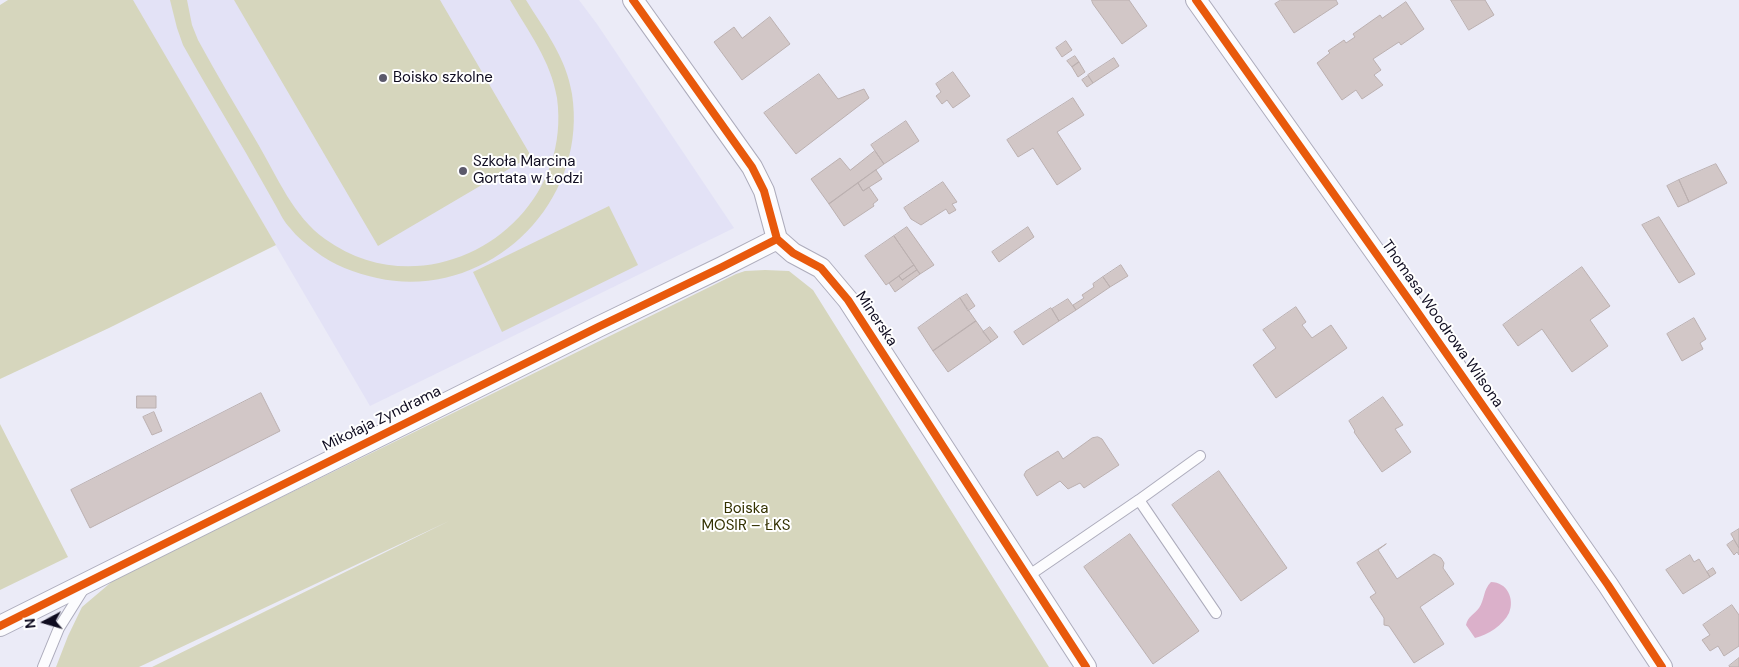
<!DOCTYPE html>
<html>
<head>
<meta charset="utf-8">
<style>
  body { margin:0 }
  #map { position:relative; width:1739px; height:667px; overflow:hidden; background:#ebebf7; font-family:"DM Sans",sans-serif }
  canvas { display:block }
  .north { position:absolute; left:20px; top:597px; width:50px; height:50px; -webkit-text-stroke:4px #fff; paint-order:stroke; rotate:264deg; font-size:14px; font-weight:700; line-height:20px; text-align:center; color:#0e0b1f }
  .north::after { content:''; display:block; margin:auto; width:18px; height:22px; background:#0e0b1f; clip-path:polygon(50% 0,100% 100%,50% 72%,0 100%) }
</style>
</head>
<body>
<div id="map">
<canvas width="1739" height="667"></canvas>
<div class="north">N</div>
</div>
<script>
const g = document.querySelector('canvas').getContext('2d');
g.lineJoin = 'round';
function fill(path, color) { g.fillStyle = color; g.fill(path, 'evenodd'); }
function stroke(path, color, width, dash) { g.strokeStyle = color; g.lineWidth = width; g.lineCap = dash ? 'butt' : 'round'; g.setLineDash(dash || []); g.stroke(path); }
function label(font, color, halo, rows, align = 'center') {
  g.font = font + ' "DM Sans",sans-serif'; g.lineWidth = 4; g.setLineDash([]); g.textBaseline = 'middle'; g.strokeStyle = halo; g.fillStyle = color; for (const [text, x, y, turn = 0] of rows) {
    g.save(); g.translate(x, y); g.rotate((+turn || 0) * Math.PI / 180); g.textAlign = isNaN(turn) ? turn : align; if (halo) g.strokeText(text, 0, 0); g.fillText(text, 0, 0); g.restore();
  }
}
fill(new Path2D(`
  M132 0H579L597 24 734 228 370 406Z`), '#e3e2f6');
fill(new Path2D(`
  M8 0H133L276 245 109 328 0 379V5Z
  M170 0H187L192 25 198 40C217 75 238 110 258 144 278 178 293 216 325 239 429 314 574 224 557 98 551 61 528 31 510 0H526C545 31 566 57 572 94 589 205 486 302 377 278 355 273 333 265 315 251 306 244 297 237 290 228 284 222 280 213 276 206 266 188 256 171 246 153 225 117 203 81 183 45L177 28Z
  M234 0H440L531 156 378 246Z
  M609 206 638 265 502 332 473 272Z
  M765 270 789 271 813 290 1049 667H152L449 521 139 667H56L68 636 82 607 115 579 736 274 745 271Z
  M0 424 68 557 0 590Z`), '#d6d6bd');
fill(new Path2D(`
  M1491 582C1507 582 1515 599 1509 613 1503 625 1488 635 1475 638L1466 625C1468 616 1474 615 1479 608 1485 599 1483 590 1491 582Z`), '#dbb0ca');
const building = new Path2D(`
  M1092 0H1129L1147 26 1122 44 1093 4Z
  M1281 0H1336L1338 4 1294 33 1275 4Z
  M1451 0H1485L1494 15 1469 30Z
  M1406 2 1424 29 1401 45 1399 42 1373 59 1381 70 1374 75 1383 85 1362 99 1356 90 1342 100 1317 63 1330 53 1328 51 1344 40 1346 43 1355 37 1353 34 1380 15 1382 18Z
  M770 17 790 44 742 80 714 42 734 27 742 38Z
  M1066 41 1072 50 1062 57 1056 48Z
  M1075 56 1079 62 1072 67 1067 61Z
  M1114 58 1119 66 1093 83 1088 75Z
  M1079 62 1085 72 1078 77 1072 67Z
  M953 72 970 96 953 108 947 100 942 104 936 96 941 92 936 84Z
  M819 74 838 99 864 89 869 98 796 154 764 113Z
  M1088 76 1093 83 1087 87 1082 80Z
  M1073 98 1084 115 1057 132 1081 169 1057 185 1033 148 1018 157 1007 140Z
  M906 121 919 141 884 164 871 145Z
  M875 151 884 164 829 204 811 179 840 158 850 170Z
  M1716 164 1727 183 1689 202 1679 180Z
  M876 170 882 179 863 191 858 183Z
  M1679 180 1689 202 1678 207 1667 186Z
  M943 182 957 202 952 204 956 210 949 214 946 209 921 225 911 219 904 208Z
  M858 183 863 191 869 187 878 200 873 204 874 206 844 226 829 204Z
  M1659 217 1695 274 1679 283 1642 225Z
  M907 227 934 265 920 274 894 236Z
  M1028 227 1034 237 999 262 992 252Z
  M894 236 914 265 886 285 865 256Z
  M914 265 917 270 902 280 899 276Z
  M1121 265 1128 276 1110 287 1103 277Z
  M1582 267 1610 306 1590 320 1608 346 1572 372 1542 329 1518 346 1503 325Z
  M917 270 920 274 895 292 889 283 899 276 902 280Z
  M1103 277 1110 287 1076 310 1073 305 1084 298 1082 295 1094 287 1093 284Z
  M967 294 975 306 968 311 960 298Z
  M960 298 976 321 933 351 918 328Z
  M1068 299 1076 310 1059 321 1052 309Z
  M1296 307 1306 322 1302 325 1312 338 1331 325 1347 348 1276 398 1253 365 1276 348 1263 330Z
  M1051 308 1059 321 1023 345 1014 332Z
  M1694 318 1706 339 1700 343 1703 349 1682 361 1667 334Z
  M976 321 991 342 948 372 933 351Z
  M990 327 998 337 991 342 983 332Z
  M261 393 280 431 90 528 71 490Z
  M137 396H156V408H137Z
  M1383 397 1403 425 1395 429 1411 452 1382 472 1354 432 1355 431 1349 421Z
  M154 412 162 431 152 435 143 417Z
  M1098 437 1102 439 1119 465 1084 488 1080 483 1068 489 1060 481 1037 496 1024 475 1026 471 1058 451 1063 459 1092 438Z
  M1219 471 1287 568 1241 601 1172 505Z
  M1739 529V548L1731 534Z
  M1130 534 1199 631 1153 664 1084 567Z
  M1734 540 1739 548V555L1737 552 1734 555 1727 545Z
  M1386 544 1378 550 1397 579 1434 554 1441 558 1444 563 1443 568 1454 584 1420 607 1444 644 1414 663 1389 626 1384 625V618L1370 597 1376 593 1357 563Z
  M1690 555 1694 562 1699 559 1710 577 1683 594 1666 570Z
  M1713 568 1716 573 1710 577 1707 572Z
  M1732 605 1739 615V646L1724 656 1718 646 1710 651 1702 640 1710 635 1703 625Z
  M1739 658V667H1730L1729 666Z`);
fill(building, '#d2c7c7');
stroke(building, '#bbb0b0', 1);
const lane = new Path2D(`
  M1139 500 1216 613
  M1028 576 1139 500 1200 456
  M43 667 59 628 84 588`);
const street = new Path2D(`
  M633 0 752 167 764 191 777 239 793 253 821 268 848 300 1086 667
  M1196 0 1409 300 1608 585 1662 667
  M0 626 598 327 722 267 777 239`);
stroke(lane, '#adacbc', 12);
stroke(street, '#adacbc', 22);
stroke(lane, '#fcfcfe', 10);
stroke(street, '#fcfcfe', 20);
stroke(new Path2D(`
  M633 0 752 167 764 191 777 239 793 253 821 268 848 300 1086 667
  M1196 0 1409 300 1608 585 1662 667
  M0 626 598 327 722 267 777 239`), '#e8590c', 8);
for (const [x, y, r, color] of [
  [383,78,5,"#5b596b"],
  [463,171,5,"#5b596b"]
]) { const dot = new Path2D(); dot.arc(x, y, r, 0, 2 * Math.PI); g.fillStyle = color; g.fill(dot); stroke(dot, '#fff', 2); }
label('15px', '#0e0b1f', '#fff', [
  ["Boisko szkolne",393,78],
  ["Szkoła Marcina",473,162],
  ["Gortata w Łodzi",473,179]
], 'left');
label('15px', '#0e0b1f', '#fff', [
  ["Minerska",876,319,56],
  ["Thomasa Woodrowa Wilsona",1442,324,55],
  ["Mikołaja Zyndrama",382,419,-26]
]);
label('15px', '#333100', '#fff', [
  ["Boiska",746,509],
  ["MOSIR – ŁKS",746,526]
]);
</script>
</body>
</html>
